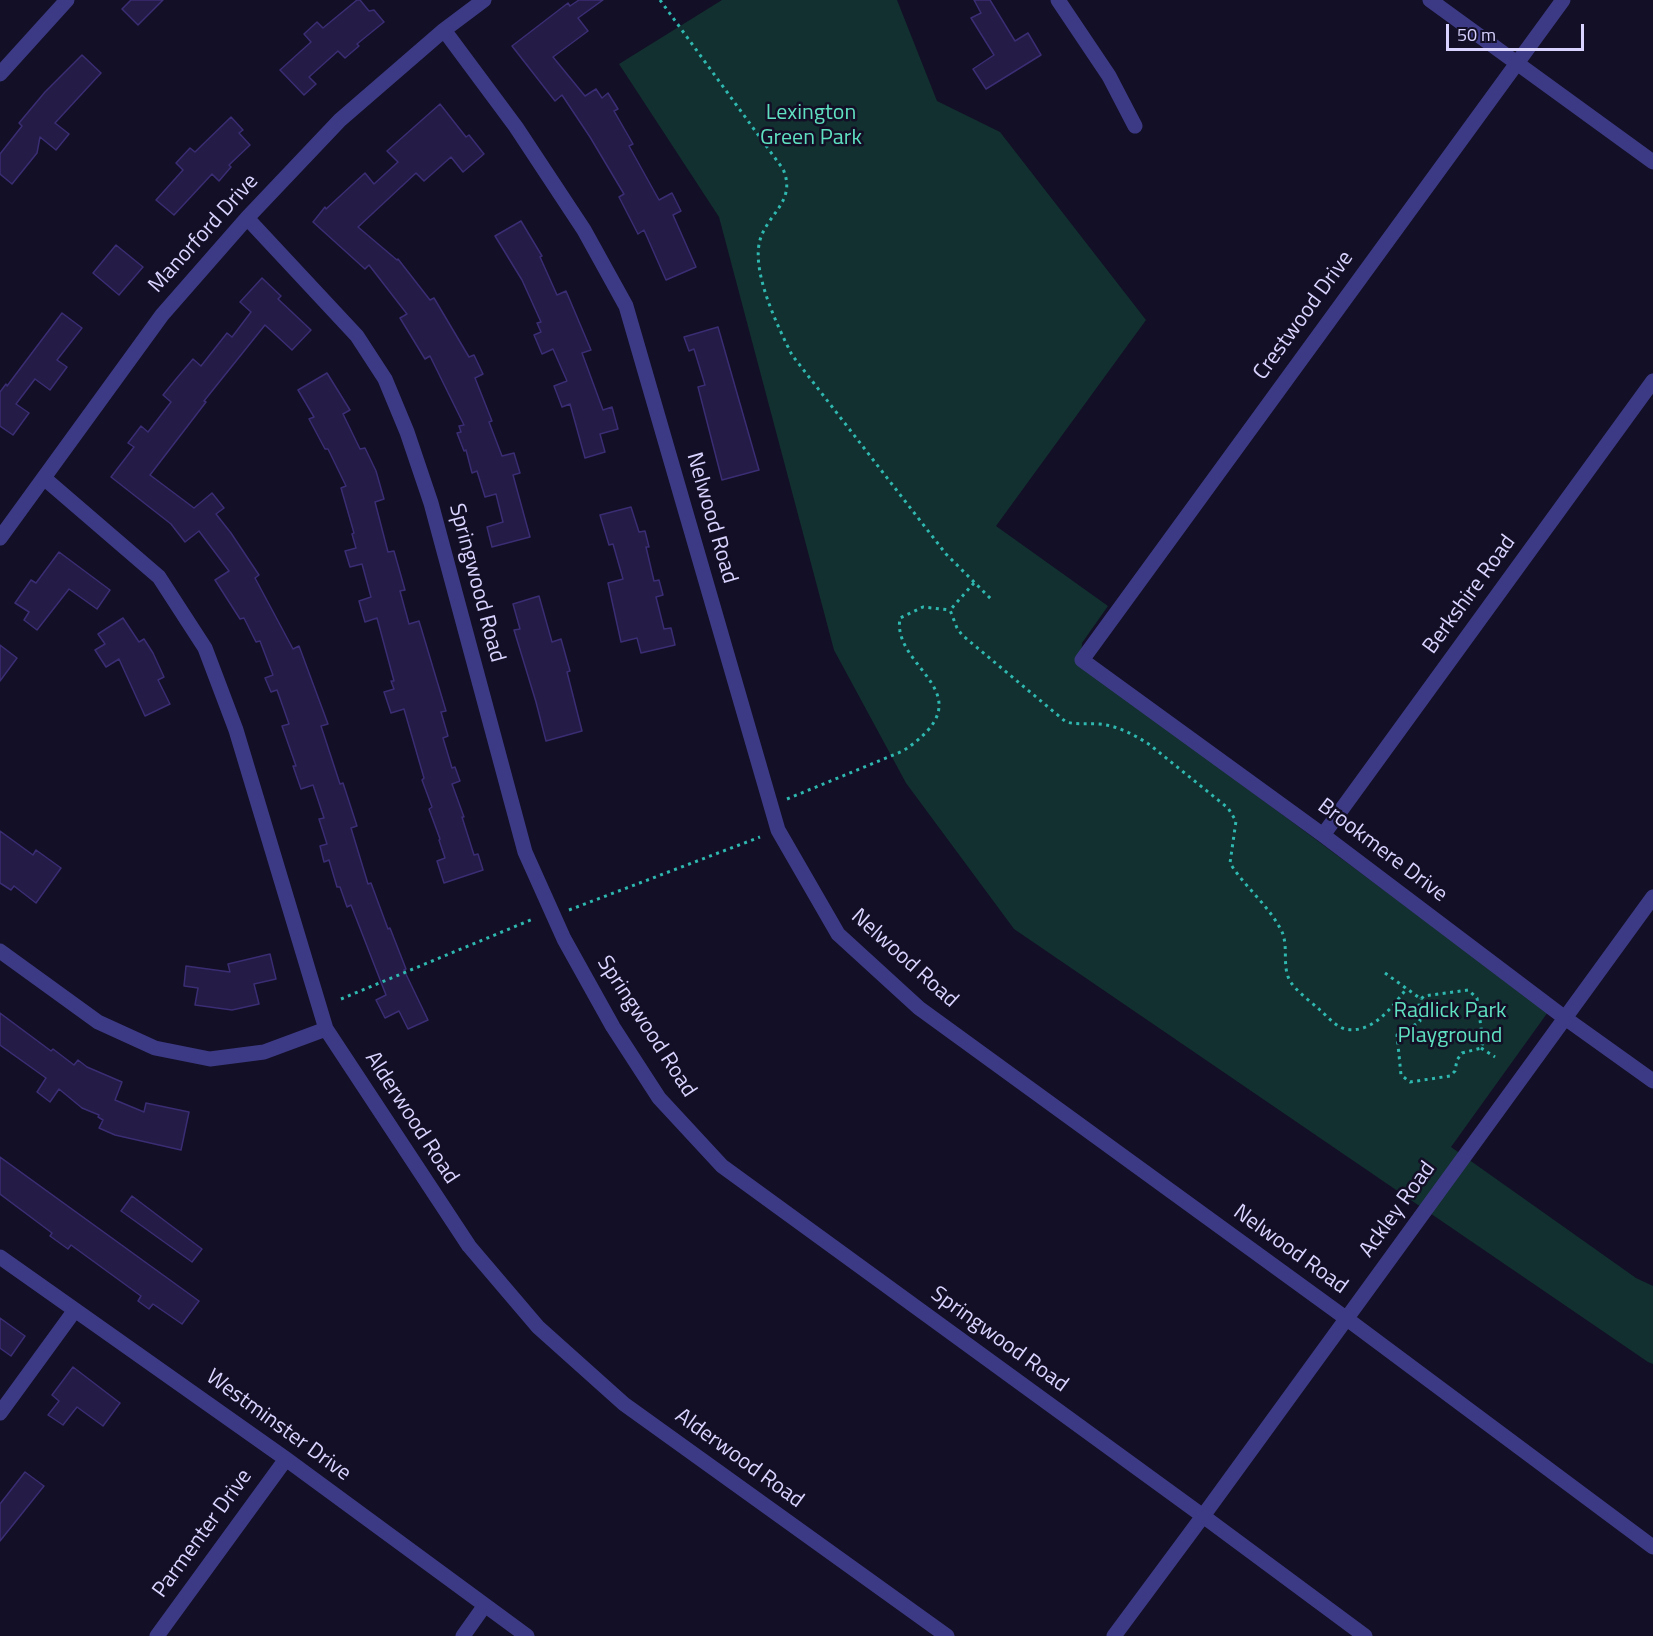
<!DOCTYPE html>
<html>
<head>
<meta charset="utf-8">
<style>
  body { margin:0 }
  #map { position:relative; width:1653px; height:1636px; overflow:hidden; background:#130f26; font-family:"Titillium Web",sans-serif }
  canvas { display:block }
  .scale { position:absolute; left:1446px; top:24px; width:138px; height:27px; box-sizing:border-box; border:3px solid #d9d4ff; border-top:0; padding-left:8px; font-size:18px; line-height:21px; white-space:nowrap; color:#d9d4ff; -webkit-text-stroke:4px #130f26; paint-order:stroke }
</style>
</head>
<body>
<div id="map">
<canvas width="1653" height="1636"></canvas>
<div class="scale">50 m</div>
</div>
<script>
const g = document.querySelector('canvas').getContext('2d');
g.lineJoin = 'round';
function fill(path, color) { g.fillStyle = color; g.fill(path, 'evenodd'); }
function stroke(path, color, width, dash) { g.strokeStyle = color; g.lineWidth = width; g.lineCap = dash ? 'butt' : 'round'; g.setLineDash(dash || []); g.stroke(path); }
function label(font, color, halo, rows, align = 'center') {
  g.font = font + ' "Titillium Web",sans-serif'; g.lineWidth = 5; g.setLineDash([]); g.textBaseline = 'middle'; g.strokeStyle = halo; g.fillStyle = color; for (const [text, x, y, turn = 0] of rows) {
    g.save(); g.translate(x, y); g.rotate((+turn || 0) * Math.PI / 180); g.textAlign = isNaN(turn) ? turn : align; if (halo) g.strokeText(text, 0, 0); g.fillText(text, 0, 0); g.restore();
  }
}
fill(new Path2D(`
  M722 0H897L937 101 1000 132 1146 320 996 526 1108 606 1082 643 1081 665 1548 1012 1451 1147 1636 1278 1653 1286V1364L1648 1362 1014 929 906 783 834 650 719 217 619 64Z`), '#12302f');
const building = new Path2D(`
  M131 0H163L138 25 122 9Z
  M357 0H360L369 11 374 10 384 22 357 44 359 46 345 58 338 51 309 77 316 84 304 95 280 70 311 42 304 34 317 22 323 28Z
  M579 0H603L578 18 588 31 553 57 585 96 596 89 602 98 608 93 618 109 614 111 633 144 629 146 659 200 672 193 681 211 673 215 696 267 666 280 644 230 638 234 619 197 624 194 590 137 562 95 555 101 512 46 568 3 570 6Z
  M974 0H990L1015 41 1028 33 1041 55 986 89 973 69 994 55 971 18 981 13Z
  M82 55 101 73 55 123 69 134 56 150 40 137 37 153 12 184 0 174V154L22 126 19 123 45 92Z
  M440 104 466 137 469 135 484 154 463 172 451 157 424 181 416 173 358 227 397 260 398 259 430 300 434 298 469 357 474 355 483 374 475 378 492 421 489 422 502 456 514 453 520 473 513 475 530 537 492 547 487 527 503 522 496 494 485 497 477 471 472 473 466 450 464 451 457 433 461 432 459 426 464 425 430 356 425 359 400 318 407 314 369 265 365 269 313 222 325 207 326 209 365 173 374 184 398 162 387 151Z
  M231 117 243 130 239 133 250 145 229 165 231 167 219 181 212 174 174 215 156 200 183 170 176 163 190 148 195 152Z
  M521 221 542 256 540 257 557 295 566 291 591 350 582 353 603 410 612 407 618 429 600 434 605 452 585 458 570 404 562 407 554 386 567 381 553 349 542 354 534 335 541 332 537 323 541 322 522 280 495 236Z
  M116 245 143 267 119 295 93 273Z
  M262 278 281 296 278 299 311 330 292 350 265 325 204 401 206 402 150 475 194 508 212 493 224 508 216 514 231 533 259 575 255 578 293 649 299 646 328 724 321 726 340 784 343 783 357 826 351 828 368 884 371 883 388 929 390 928 406 969 404 970 428 1020 408 1029 399 1011 385 1018 376 1000 386 995 351 905 347 907 340 887H337L329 860 324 862 320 846 327 844 319 819 324 818 313 785 301 789 293 766H296L282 726 289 724 277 690 271 692 265 678 273 675 260 641 256 642 244 618 240 619 215 580 229 571 199 531 185 542 171 524 111 477 134 447 128 443 141 426 148 432 171 402 163 395 176 379 193 359 201 366 227 333 232 337 251 312 240 302Z
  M62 313 82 328 57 360 67 367 50 390 35 379 16 404 29 413 13 435 0 426V392L6 384 7 386Z
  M718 327 759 470 722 480 698 387 705 385 694 349 689 351 684 337Z
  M327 373 350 410 343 414 360 449 365 448 376 471 384 499 375 502 388 552 394 551 405 590 400 591 409 624 419 621 446 711 441 712 448 736 443 738 452 768 455 767 460 781 452 784 464 817H462L474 855 478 854 483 870 444 883 437 861 445 858 439 840 440 839 429 809 432 807 422 780 424 778 404 709 391 713 384 692 394 689 391 681H394L377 618 365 622 359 601 371 597 362 564 350 567 345 551 356 548 352 534 354 533 341 488 346 486 328 449H325L309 419 314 417 298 390Z
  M631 507 639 532 645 531 649 547H646L654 581 659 580 663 595 656 597 664 629 671 628 675 645 641 653 637 638 621 642 608 583 623 579 613 544 609 545 600 515Z
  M59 552 110 590 97 609 69 589 37 630 24 620 29 612 15 603 31 580 36 583Z
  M539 596 552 642 561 639 570 671 567 672 582 731 546 741 536 702 514 630 520 629 513 604Z
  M123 618 139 642 144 639 153 653 164 677 158 680 170 704 145 716 119 659 106 667 95 650 105 644 98 634Z
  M0 645 17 658 0 681Z
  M0 831 33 855 36 850 61 868 36 903 14 886 11 890 0 883Z
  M270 954 276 979 254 984 259 1004 232 1010 195 1005 198 988 184 986 186 966 230 972 228 964Z
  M0 1013 51 1051 53 1049 74 1065 78 1060 87 1067 122 1082 115 1100 144 1112 146 1103 189 1112 181 1150 115 1135 99 1128 103 1120 98 1117 99 1115 82 1108 59 1089 50 1102 37 1092 46 1078 0 1045Z
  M0 1157 199 1301 182 1324 153 1304 149 1309 138 1301 141 1296 71 1245 68 1249 50 1236 52 1233 0 1194Z
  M132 1196 202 1249 192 1262 121 1211Z
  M0 1318 25 1336 11 1356 0 1348Z
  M73 1367 120 1403 103 1426 77 1407 63 1425 48 1415 59 1401 52 1395Z
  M25 1472 44 1486 0 1541V1504Z`);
fill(building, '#241b47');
stroke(building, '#3b2d73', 1.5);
stroke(new Path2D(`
  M660 0 783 169C797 201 768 213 760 240 751 272 778 327 792 355L946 554 991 599
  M974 583 950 610 957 628 962 635 1066 722C1078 725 1088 723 1100 724 1118 726 1135 735 1150 745L1228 808 1236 821 1230 863C1244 886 1267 904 1280 928 1290 944 1281 965 1290 981 1297 992 1310 1001 1320 1010 1327 1016 1335 1026 1345 1029 1372 1035 1393 1006 1407 988
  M787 799 903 751C990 693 891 669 900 618L923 607 950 610
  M569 910 760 837
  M1385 973 1421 999 1424 996 1468 990 1477 998 1483 1042 1481 1048 1462 1053 1457 1060 1455 1071 1450 1076 1410 1082 1401 1075 1397 1035 1402 1028 1412 1027 1420 1021 1419 1003 1421 999
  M341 999 533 919
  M1481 1048 1495 1057`), '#2fb8b0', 3, [3, 4.5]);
stroke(new Path2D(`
  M1058 0 1109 76 1135 126
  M1430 0 1653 162
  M1563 0 1082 660 1323 835 1565 1018 1653 1081
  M444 30 516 127 584 230 626 306 778 830 838 934 919 1008 1347 1319 1653 1547
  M0 74 67 0
  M247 218 357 336 385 379 407 432 431 503 525 852 564 939 613 1027 659 1098 722 1166 1203 1516 1365 1636
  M44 478 159 577 205 648 236 730 326 1029 469 1246 538 1327 624 1404 947 1636
  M0 538 162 315 247 218 340 120 444 30 484 0
  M1323 835 1653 381
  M0 951 98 1022 155 1048 210 1059 264 1052 326 1029
  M0 1257 286 1459 527 1636
  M0 1413 75 1310
  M157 1636 286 1459
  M463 1636 485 1605
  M1114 1636 1203 1516 1653 897`), '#3d3a85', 15);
label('22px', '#5fe0c0', '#130f26', [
  ["Lexington",811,114],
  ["Green Park",811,139],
  ["Radlick Park",1450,1012],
  ["Playground",1450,1037]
]);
label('22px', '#d9d4ff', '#130f26', [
  ["Manorford Drive",204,234,-48],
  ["Crestwood Drive",1304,316,-54],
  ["Nelwood Road",711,518,74],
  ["Springwood Road",476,583,75],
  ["Berkshire Road",1470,595,-54],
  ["Brookmere Drive",1382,851,37],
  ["Nelwood Road",904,959,42],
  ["Springwood Road",646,1027,57],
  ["Alderwood Road",411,1118,57],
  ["Ackley Road",1398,1210,-54],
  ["Nelwood Road",1290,1250,36],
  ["Springwood Road",999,1340,36],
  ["Westminster Drive",278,1426,36],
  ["Alderwood Road",739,1459,36],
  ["Parmenter Drive",203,1534,-54]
]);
</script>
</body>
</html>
